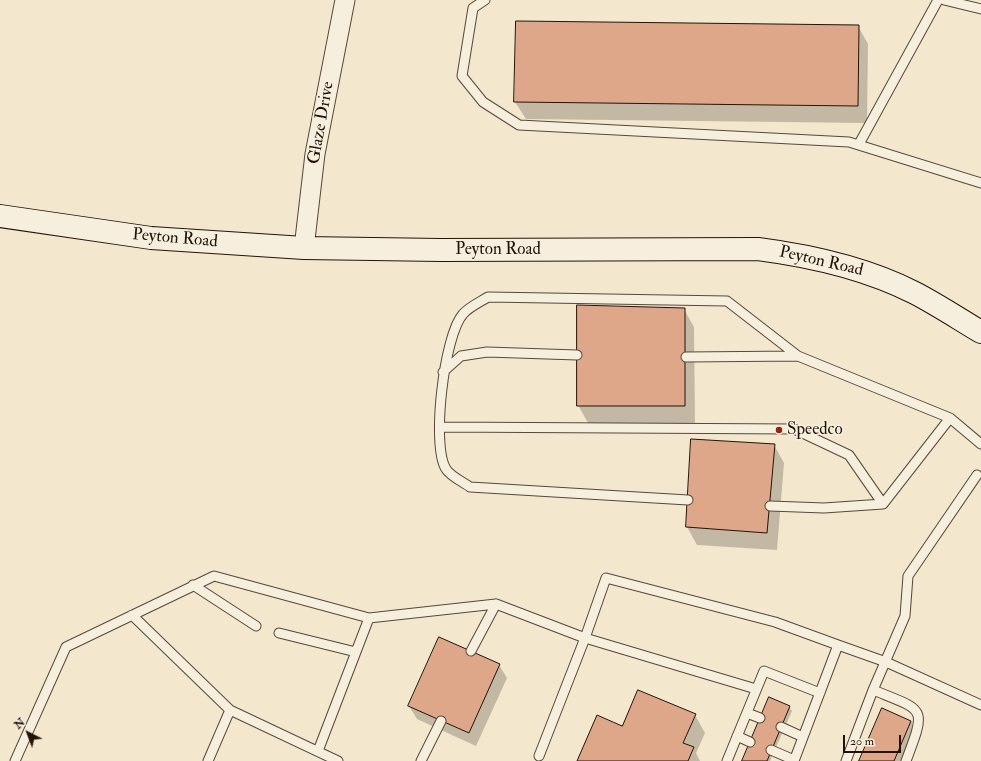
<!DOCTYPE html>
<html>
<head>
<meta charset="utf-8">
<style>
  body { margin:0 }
  #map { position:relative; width:981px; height:761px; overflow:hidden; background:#f3e7cd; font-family:"IM FELL Double Pica",serif }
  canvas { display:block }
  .north { position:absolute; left:8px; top:713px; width:40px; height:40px; -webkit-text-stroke:3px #f7efde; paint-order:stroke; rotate:318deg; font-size:11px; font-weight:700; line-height:16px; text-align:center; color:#22130a }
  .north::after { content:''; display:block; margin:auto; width:14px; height:18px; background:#22130a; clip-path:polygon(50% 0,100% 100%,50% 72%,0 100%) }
  .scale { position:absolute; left:843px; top:735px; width:58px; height:18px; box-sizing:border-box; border:2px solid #22130a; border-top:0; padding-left:5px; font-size:12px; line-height:14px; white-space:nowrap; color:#22130a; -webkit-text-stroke:3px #f7efde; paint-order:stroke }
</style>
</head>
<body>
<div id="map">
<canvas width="981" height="761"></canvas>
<div class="north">N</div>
<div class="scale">20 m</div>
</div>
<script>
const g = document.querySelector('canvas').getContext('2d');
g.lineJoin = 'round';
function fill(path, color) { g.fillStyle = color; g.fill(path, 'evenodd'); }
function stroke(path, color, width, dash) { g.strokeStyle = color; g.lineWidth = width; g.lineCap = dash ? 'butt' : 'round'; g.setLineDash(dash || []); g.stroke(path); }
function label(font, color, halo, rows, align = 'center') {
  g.font = font + ' "IM FELL Double Pica",serif'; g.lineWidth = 3; g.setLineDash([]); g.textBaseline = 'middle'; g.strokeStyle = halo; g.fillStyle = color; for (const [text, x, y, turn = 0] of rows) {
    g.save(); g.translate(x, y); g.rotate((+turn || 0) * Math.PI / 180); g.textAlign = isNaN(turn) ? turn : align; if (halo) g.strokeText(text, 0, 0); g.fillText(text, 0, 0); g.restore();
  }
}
fill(new Path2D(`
  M858 26 868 44 867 123 526 119 515 102Z
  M684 309 694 327 695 423H588L578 405Z
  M692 440 774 445 784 463 777 550 697 545 687 527Z
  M499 665 507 678 476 746 417 719 409 706Z
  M789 707 792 711 770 761H743Z
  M695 715 705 733 696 753 700 761H578L622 727Z
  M911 721 918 735 907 761H860Z`), '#0003');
const building = new Path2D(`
  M516 21 859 25 858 106 514 102Z
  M577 305 685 308V406H577Z
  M691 439 775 444 767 533 686 527Z
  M439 637 500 664 469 733 408 706Z
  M638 690 696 714 683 743 694 747 688 761H577L597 715 622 726Z
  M769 697 790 706 767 761H742Z
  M882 708 911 721 894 761H859Z`);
fill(building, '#dea789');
stroke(building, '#22130a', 1);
const lane = new Path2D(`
  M485 0 473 8 462 76 483 102 519 125 849 142 981 183
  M944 0 981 9
  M859 144 938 0
  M686 357 798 356
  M443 372 461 356 487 352 577 355
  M440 427 794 429 849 455 883 504
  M688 500 470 487C463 482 450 476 446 469 431 446 444 335 463 314 469 307 480 302 488 297L727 301 798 356 950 418 981 444
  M770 506 824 508 883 504 950 418
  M193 585 256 626
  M132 615 230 710
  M369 618 496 604 585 638 539 756
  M279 633 356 652
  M471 651 496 604
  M756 689 585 638 606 578 775 622 838 645
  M873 690C925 711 927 706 906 761
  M747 713 760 718
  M781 727 803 737
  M737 736 750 742
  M771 750 794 760
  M15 761 66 647 214 576 369 618 318 751
  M208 761 230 710 338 761
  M421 761 441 721
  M727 761 764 671 820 693
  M794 761 838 645 886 662 981 705
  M846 761 873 690 905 616 908 576 977 475`);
const street = new Path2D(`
  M304 248 315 154 345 0`);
const secondary = new Path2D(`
  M0 216 151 238 304 248 441 250 758 249C812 256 866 268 915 293 938 305 959 319 981 332`);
stroke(lane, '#56483b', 11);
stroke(street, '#56483b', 21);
stroke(secondary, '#22130a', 24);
stroke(lane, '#f7efde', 9);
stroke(street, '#f7efde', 19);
stroke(secondary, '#f7efde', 22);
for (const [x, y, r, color] of [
  [779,430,4,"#8f2418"]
]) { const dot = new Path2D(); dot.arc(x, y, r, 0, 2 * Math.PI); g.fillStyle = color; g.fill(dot); stroke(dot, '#f7efde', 1.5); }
label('17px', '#22130a', '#f7efde', [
  ["Glaze Drive",322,123,-80],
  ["Peyton Road",175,239,5],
  ["Peyton Road",498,250],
  ["Peyton Road",821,262,13]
]);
label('17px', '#22130a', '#f7efde', [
  ["Speedco",787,430]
], 'left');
</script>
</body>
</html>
